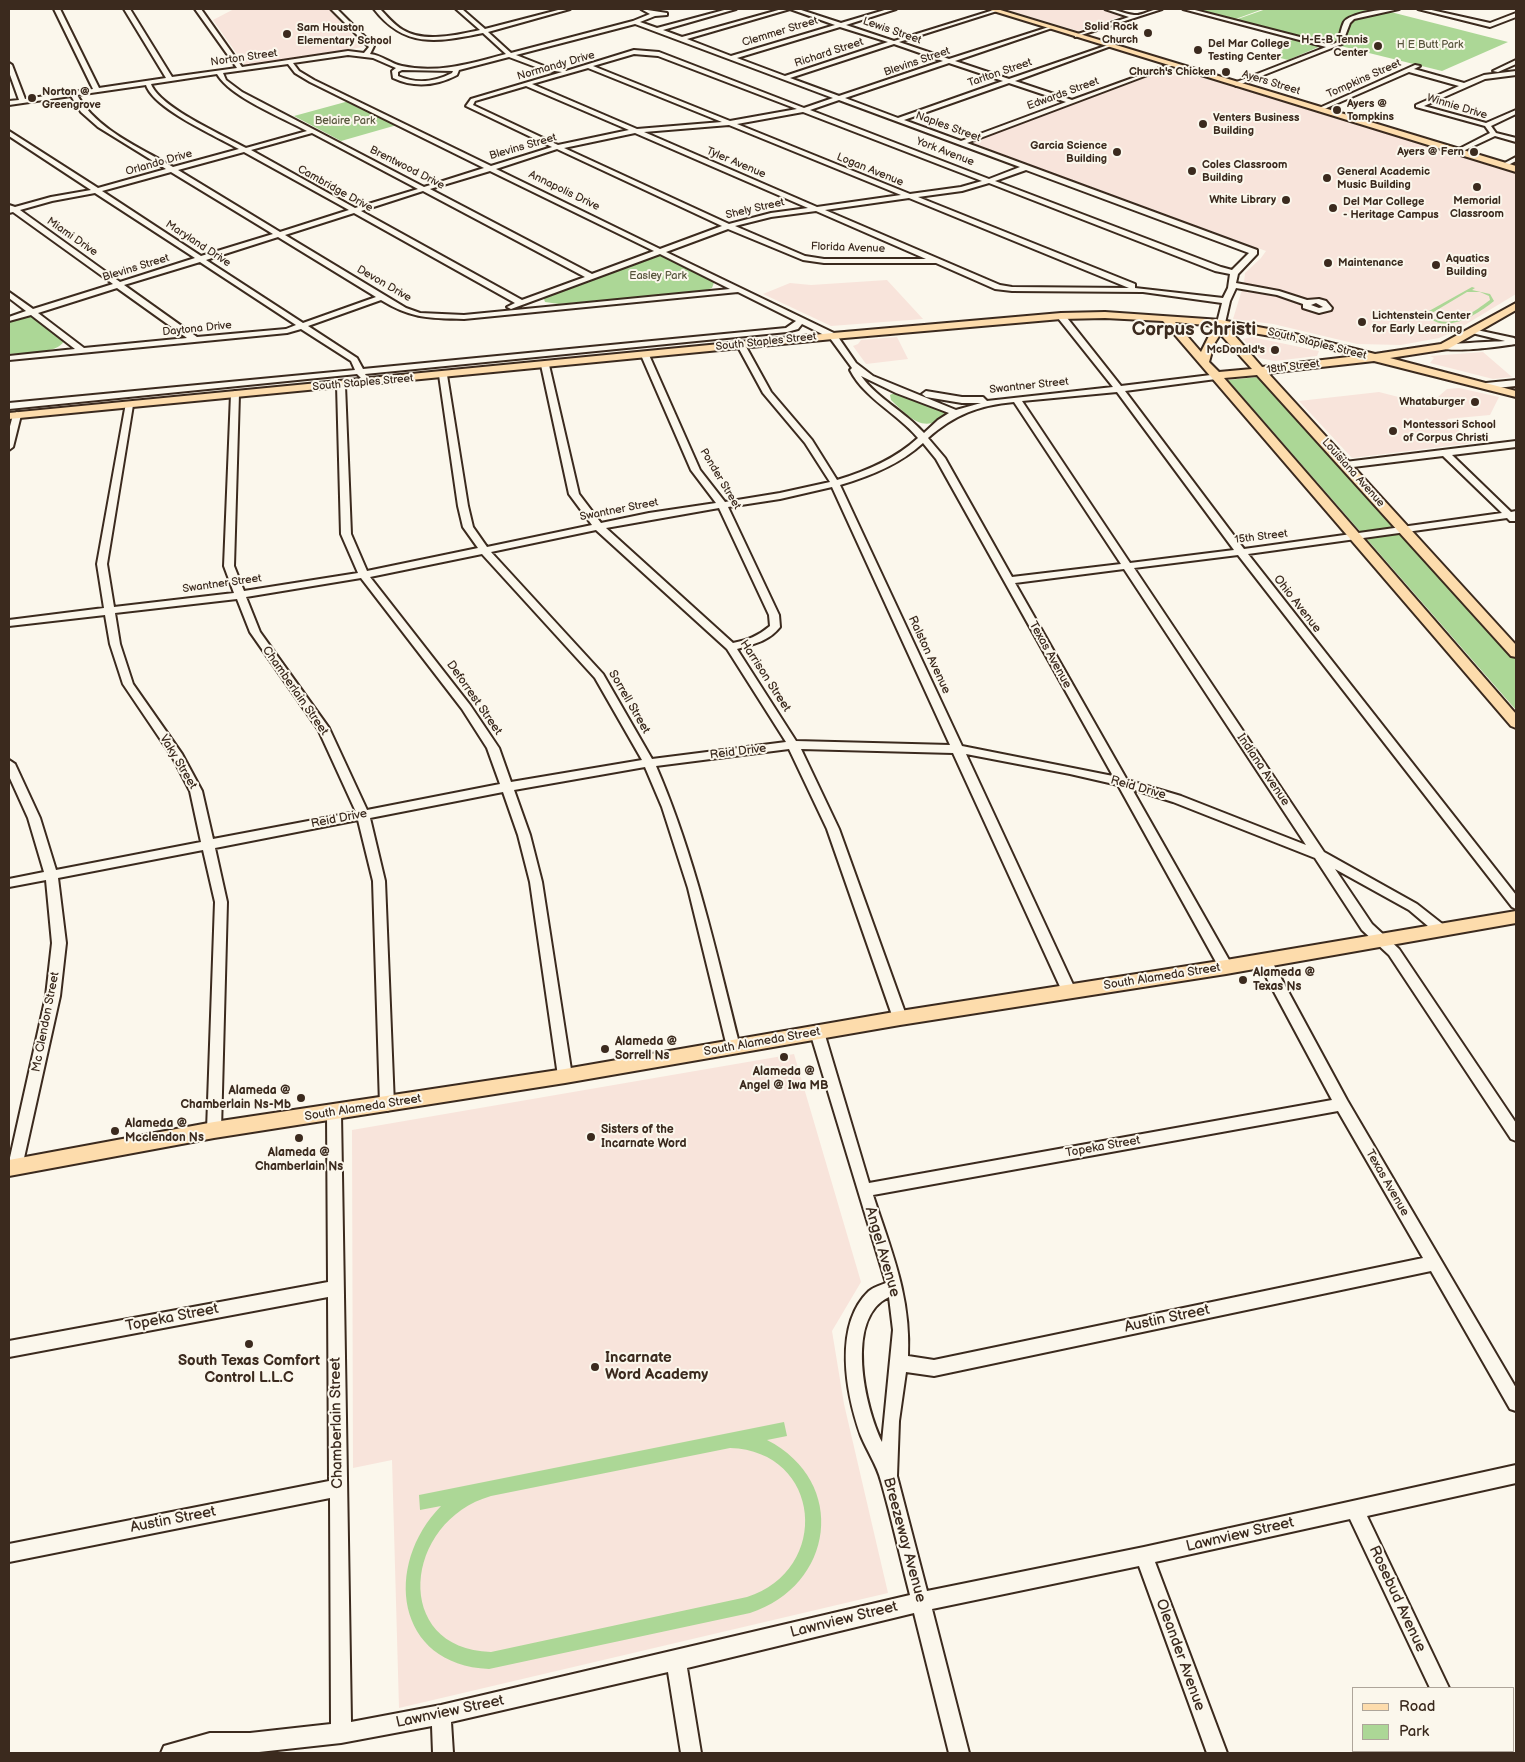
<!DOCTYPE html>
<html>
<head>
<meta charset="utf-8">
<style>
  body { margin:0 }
  #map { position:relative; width:1525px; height:1762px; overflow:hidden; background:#fbf7ec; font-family:"Balsamiq Sans",sans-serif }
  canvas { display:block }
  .frame { position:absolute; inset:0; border:10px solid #3b2a1e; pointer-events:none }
  .legend { position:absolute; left:1352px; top:1687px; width:162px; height:65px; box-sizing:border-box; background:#fbf7ec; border:1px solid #aea59a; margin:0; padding:6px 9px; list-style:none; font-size:15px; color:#3b2a1e }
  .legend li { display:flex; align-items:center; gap:10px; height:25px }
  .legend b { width:25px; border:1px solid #aea59a }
</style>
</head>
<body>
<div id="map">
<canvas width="1525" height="1762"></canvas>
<div class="frame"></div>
<ul class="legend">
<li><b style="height:6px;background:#fddcac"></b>Road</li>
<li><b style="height:14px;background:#acd796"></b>Park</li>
</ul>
</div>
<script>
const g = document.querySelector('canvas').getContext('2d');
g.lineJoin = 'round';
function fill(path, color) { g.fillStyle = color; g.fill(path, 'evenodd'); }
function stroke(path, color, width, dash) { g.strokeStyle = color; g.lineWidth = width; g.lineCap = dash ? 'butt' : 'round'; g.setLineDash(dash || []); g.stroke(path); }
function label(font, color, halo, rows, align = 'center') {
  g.font = font + ' "Balsamiq Sans",sans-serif'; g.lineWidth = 4; g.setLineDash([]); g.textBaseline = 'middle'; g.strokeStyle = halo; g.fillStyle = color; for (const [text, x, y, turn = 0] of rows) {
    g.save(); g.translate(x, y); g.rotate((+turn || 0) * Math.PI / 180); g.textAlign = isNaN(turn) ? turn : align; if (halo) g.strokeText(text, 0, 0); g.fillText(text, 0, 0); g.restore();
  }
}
fill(new Path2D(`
  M234 9H329L363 47 250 65 244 64 213 20Z
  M1004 9H1104L1125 15 1078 31Z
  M1171 68 1516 173V294L1455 331 1439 338 1401 345 1357 344 1273 324 1233 319 1244 283 1245 273 1261 258 1266 251 975 144 974 141Z
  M887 280 923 319 831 326 763 294 790 283 811 285Z
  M897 337 908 359 866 364 853 346 858 344 861 340Z
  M1252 337 1319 351 1317 356 1275 361 1259 358 1243 339Z
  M1483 352 1512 377 1493 379 1430 363 1434 358 1430 356Z
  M1459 388 1499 397 1490 415 1447 419 1472 443 1352 458 1299 401 1379 392 1418 402 1431 403 1447 389Z
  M794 1054 861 1282 832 1331 844 1404 888 1593 399 1708 392 1460 353 1468 352 1130Z`), '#f8e4db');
fill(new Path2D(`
  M1194 9H1263L1233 20Z
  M1266 9H1379L1508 42 1442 71 1235 20Z
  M1295 39 1321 46 1288 60 1273 56 1283 51 1272 48Z
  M349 101 397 125 341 141 294 116Z
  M657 256H665L715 280 712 288 704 291 559 304 545 302 544 299 547 295Z
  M1472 287 1475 288 1472 290 1490 294 1494 301C1478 314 1446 335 1427 316L1429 311ZM1467 292H1480L1489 296 1490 300C1475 311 1448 332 1431 316L1432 313Z
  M24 317H34L64 341C58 354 22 353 9 354V322Z
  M1258 377 1516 659V710L1228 380Z
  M892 394H900L946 412C926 438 907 415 891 400L890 395Z
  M784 1422 787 1436 767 1440C849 1482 834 1586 750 1613L489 1669C395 1665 383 1565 441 1506L420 1510 419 1495ZM730 1448C822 1451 832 1570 747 1597L491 1652C391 1649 403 1521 491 1496Z`), '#acd796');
const minor = new Path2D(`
  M54 9H60L99 88 166 78 124 9H130L172 77 237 68 195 9H201L242 67 348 51 364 53 369 47 331 9H337L374 46 370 54C382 55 391 64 402 66 437 74 473 63 506 54L483 33C438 42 405 49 374 9H380C387 16 394 25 403 30 424 43 457 35 480 30L456 9H462L485 29 562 9H570L488 32 511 53 633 21 650 14 641 9 667 13V15L655 16 640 22 657 28 728 9H736L663 30 682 37 782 9H790L687 39 731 56 835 25 790 9H798L841 23 888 9H896L846 25 894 41 997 9V11L899 42 949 59 1052 26V28L955 61 1009 79 1111 44V46L1015 81 1072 100 1174 63V65L967 143 1257 250V254L1238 274 1236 283 1279 291 1307 300 1319 299 1326 301 1332 308 1331 310 1319 313 1303 308V304L1277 295 1236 288 1230 301 1225 323 1221 325 1217 323 1222 303 1143 292 1012 291 995 289 936 263H824L803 260 728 229 666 252 836 334 856 363 873 376 956 410 981 403H962L926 397 922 394 926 391 962 397H983L987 401 1113 387 1058 318V314H1064L1121 386 1219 374 1220 376 1216 379 1125 391 1244 549 1502 513 1443 456 1345 468 1340 465 1345 462 1516 441V447L1452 455 1511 512 1516 511V521H1510L1507 518 1248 554 1516 895V909L1512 907 1238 555 1134 568 1324 852 1417 904 1445 926 1446 929 1445 932H1435L1409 910 1335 869 1372 924 1399 949 1516 1123V1141L1511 1139 1389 955 1362 930 1315 858 1173 802 1132 789 1233 967 1231 971H1221L1118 785 1070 774 966 754 1076 991 1074 995 1069 996 1064 995 1062 991 953 753 801 749 839 829 907 1018 905 1022 900 1023 895 1022 893 1018 827 829 789 749 656 766C695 856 716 952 740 1047L738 1051 733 1053 728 1051 688 888 662 807 645 767 514 790 530 835 542 882 572 1076 570 1080 565 1082 560 1080 558 1076 530 882 518 835 503 792 370 818 385 881 394 1105 392 1109 387 1111 382 1109 380 1105 373 881 358 820 215 848 227 902 221 1130 219 1134 214 1136 209 1134 207 1130 215 902 203 850 58 878 66 943 60 996 22 1167 20 1171 15 1173 10 1171 9 1162 46 996 52 943 46 880 9 887V879L44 872 28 818 9 776V760L15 764 40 818 56 870 201 842 190 791 173 758 123 684 110 644 105 615 9 626V620L104 608 97 564 126 403 133 405 107 564 114 607 234 593 224 566 231 394 235 391 239 394 234 566 244 591 358 573 341 534 337 385 341 382 345 385 351 534 367 571 478 548 463 527 458 506 439 375 443 372 447 375 468 506 473 527 487 547 592 525 569 494 541 365 542 363 549 365 579 494 601 523 649 513 716 503 691 470 641 355 642 353 649 355 700 470 725 502 780 493 830 482 805 443 763 393 737 345 738 343H744L771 392 812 440 837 480C867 471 895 459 918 438 897 413 865 399 850 370L852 368 830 338 802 324 798 329 787 332 365 374 367 377 363 380 357 374 9 409V403L355 370 351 361 301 329 287 333 9 360V356L75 349 31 315 9 321V317L26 311 9 298V292L33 309 113 284 13 212 9 213V205L15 207 51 197 91 190 9 136V131L98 188 166 169 98 127 81 112 71 96 9 105V101L19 100 9 72V63L12 65 25 99 93 89ZM635 24 833 98 804 108 659 52 634 50 566 71 563 68 544 66 516 55ZM840 27 888 42 785 76 737 58ZM894 44 943 61 839 96 790 78ZM634 54 658 56 797 109 730 121 593 66ZM348 55 373 58 396 68 392 71 393 78C414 88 436 86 457 75L459 70 509 57 541 69 562 72 471 99 466 106 552 147 491 166 314 80 299 71 293 63ZM949 63 1003 81 898 118 845 98ZM288 64 295 73 310 82 484 168 424 187 242 92 226 80 223 73ZM588 68 722 122 637 129 532 84ZM402 70 453 71 452 73C435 82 416 84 398 76V72ZM217 74C230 97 283 118 307 131L246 148C223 135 159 107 151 84ZM1009 83 1066 102 961 141 904 120ZM146 85C154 109 216 136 239 149L173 167C139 147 97 130 77 95ZM526 86 629 130 558 145 473 105 475 101ZM839 100 1020 167 989 179 810 110ZM803 112 982 181 961 187 910 194 737 124ZM729 125 901 195 817 207 644 132ZM312 133 418 189 355 208 251 150ZM635 133 808 208 771 213 729 224 564 148ZM557 149 722 226 660 249 496 169ZM244 152 349 210 280 232 178 170ZM1026 170 1249 253 1232 270 1221 267 995 181ZM490 171 654 251 592 274 430 189ZM171 172 273 234 201 256 102 191ZM989 183 1215 271 1230 274 1228 288 1223 298 1135 288V284L918 197 962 191ZM423 191 585 277 522 300 361 211ZM95 193 195 258 120 282 20 210 52 201ZM909 198 1129 288 1012 287 1000 285 825 210ZM816 211 926 259H824L805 256 735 226 771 217ZM354 213 515 303 507 307 511 309 660 254 730 289 464 315 420 313 406 308 285 235ZM278 237 376 297 303 323 206 260ZM200 262 296 325 286 329 197 337 124 285ZM117 288 187 338 84 348 38 313ZM738 292 796 321 786 328 363 369 357 358 308 326 381 300C412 319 429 318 464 319ZM1316 303 1323 307 1319 308 1311 305ZM861 376 896 393 949 413 938 420 924 433C905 412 877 398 861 376ZM1117 392 1234 550 1130 563 1022 401ZM1014 402 1121 564 1012 577 945 458 928 438C954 415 979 405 1014 402ZM923 443 936 459 1113 776 962 746 840 485C871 476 900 464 923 443ZM832 487 950 745 796 741 737 649C754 644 769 641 780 627L779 615 728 507 780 499ZM719 508 769 615 770 626C758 636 748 640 733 643L606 528ZM596 530 727 649 786 742 652 759 603 674 491 552ZM482 554 595 678 642 760 511 782 499 748 470 705 370 577ZM1124 569 1306 845 1181 796 1127 780 1015 583ZM361 578 462 709 487 748 500 784 367 810 329 728 260 632 246 597ZM237 599 250 632 318 729 356 812 213 839 202 791 182 754 133 684 120 644 115 613Z
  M1105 9C1115 8 1124 14 1134 15 1143 16 1152 8 1162 9L1075 37V35L1129 17Z
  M1183 9H1191L1331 45 1338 42C1340 36 1341 28 1344 22 1350 13 1388 8 1399 9L1354 19 1350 23 1342 44 1236 86 1234 83 1326 47Z
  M1418 9H1427L1490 23 1516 13V17L1490 27Z
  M1516 60V64L1498 72 1493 71Z
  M1415 65 1420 66 1414 69 1464 83 1484 75 1516 71V75L1485 79 1424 106 1486 123 1516 110V114L1491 126 1496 133 1516 138V142L1495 136 1461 152H1457V150L1490 133 1485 126 1416 107V105L1459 86 1409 72 1322 110 1317 109Z
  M1516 157V161L1504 167 1501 165Z
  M1472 329 1514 338 1516 340V344C1501 346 1450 354 1440 347 1445 343 1493 342 1505 341L1472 333Z
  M1516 380V386L1486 389 1482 386 1486 383Z
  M17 412 21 415 13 447 9 450V430L13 415Z
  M1264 955 1269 956 1347 1100 1516 1388V1411L1510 1409 1431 1271 934 1376 906 1372 899 1421 897 1476 927 1591 1144 1547 1516 1465V1483L1367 1516 1449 1688H1430L1350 1519 1155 1562 1227 1753H1207L1139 1566 932 1609 969 1753H949L914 1613 687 1668 701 1753H681L668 1672 451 1722 453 1753H433L432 1726 341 1743 250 1753H161L164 1746 210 1733H250L331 1724 330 1498 9 1562V1544L329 1481 328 1297 9 1357V1341L328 1282 327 1113 329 1109 334 1107 339 1109 341 1113 351 1722 441 1705 910 1595C900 1557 892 1519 881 1481 877 1465 867 1451 861 1436 846 1394 833 1325 869 1291 874 1287 881 1285 886 1283L810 1032 812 1028 817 1027 822 1028 824 1032 869 1183 1332 1100 1257 960 1259 956ZM1338 1111 1423 1258 934 1360 908 1356C911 1296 891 1251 873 1195ZM889 1297 893 1330 882 1442C865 1408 844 1318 889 1297Z
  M1459 1751H1479L1480 1753H1460Z`);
const major = new Path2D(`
  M987 9H997L1516 166V172Z
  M1516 303V310L1448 349 1390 358 1516 391V397L1374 361 1268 373 1516 645V657L1511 656 1257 375 1224 378 1516 714V728L1511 726 1163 321 1105 318 1061 319 833 339 9 419V413L833 333 1061 313 1105 312 1221 320 1295 334 1375 354 1441 344ZM1175 322 1214 326 1201 352ZM1229 329 1295 340 1357 356 1262 367ZM1221 333 1223 337 1252 369 1219 372 1209 362 1214 344Z
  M1516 911V923L1226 974 900 1025 565 1083 214 1138 9 1176V1160L214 1122 565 1069 900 1011 1226 960Z`);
stroke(minor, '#3b2a1e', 4);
stroke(major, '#3b2a1e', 4);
fill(minor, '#fbf7ec');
fill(major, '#fddcac');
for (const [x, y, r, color] of [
  [1148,33,5,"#3b2a1e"],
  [287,34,5,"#3b2a1e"],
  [1378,46,5,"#3b2a1e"],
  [1198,50,5,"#3b2a1e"],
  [1226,72,5,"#3b2a1e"],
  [32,98,5,"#3b2a1e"],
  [1337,110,5,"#3b2a1e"],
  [1203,124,5,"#3b2a1e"],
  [1117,152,5,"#3b2a1e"],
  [1474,152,5,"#3b2a1e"],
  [1192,171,5,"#3b2a1e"],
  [1327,178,5,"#3b2a1e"],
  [1477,187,5,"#3b2a1e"],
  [1286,200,5,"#3b2a1e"],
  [1333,208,5,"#3b2a1e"],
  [1328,263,5,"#3b2a1e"],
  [1436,265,5,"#3b2a1e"],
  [1362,322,5,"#3b2a1e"],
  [1275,350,5,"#3b2a1e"],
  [1475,402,5,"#3b2a1e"],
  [1393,431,5,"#3b2a1e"],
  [1243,980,5,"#3b2a1e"],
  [605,1049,5,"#3b2a1e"],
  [784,1057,5,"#3b2a1e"],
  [301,1098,5,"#3b2a1e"],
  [115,1131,5,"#3b2a1e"],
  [591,1137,5,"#3b2a1e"],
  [299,1138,5,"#3b2a1e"],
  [249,1344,5,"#3b2a1e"],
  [595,1367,5,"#3b2a1e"]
]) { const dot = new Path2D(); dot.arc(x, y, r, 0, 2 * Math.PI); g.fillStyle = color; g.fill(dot); stroke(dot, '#fbf7ec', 2); }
label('bold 11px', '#3b2a1e', '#fbf7ec', [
  ["Solid Rock",1138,27,"right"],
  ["Church",1138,40,"right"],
  ["Sam Houston",297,28],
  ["Elementary School",297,41],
  ["H-E-B Tennis",1368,40,"right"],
  ["Center",1368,53,"right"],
  ["Del Mar College",1208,44],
  ["Testing Center",1208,57],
  ["Church's Chicken",1216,72,"right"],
  ["Norton @",42,92],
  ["Greengrove",42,105],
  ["Ayers @",1347,104],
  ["Tompkins",1347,117],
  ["Venters Business",1213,118],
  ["Building",1213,131],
  ["Garcia Science",1107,146,"right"],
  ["Building",1107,159,"right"],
  ["Ayers @ Fern",1464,152,"right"],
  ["Coles Classroom",1202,165],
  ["Building",1202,178],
  ["General Academic",1337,172],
  ["Music Building",1337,185],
  ["White Library",1276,200,"right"],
  ["Memorial",1477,201,"center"],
  ["Classroom",1477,214,"center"],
  ["Del Mar College",1343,202],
  ["- Heritage Campus",1343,215],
  ["Aquatics",1446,259],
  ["Building",1446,272],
  ["Maintenance",1338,263],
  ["Lichtenstein Center",1372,316],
  ["for Early Learning",1372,329],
  ["McDonald's",1265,350,"right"],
  ["Whataburger",1465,402,"right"],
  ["Montessori School",1403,425],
  ["of Corpus Christi",1403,438]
], 'left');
label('11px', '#3b2a1e', '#fbf7ec', [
  ["Lewis Street",892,31,19],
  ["Clemmer Street",780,32,-17],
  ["Richard Street",829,53,-18],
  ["Norton Street",244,58,-8],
  ["Blevins Street",917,62,-19],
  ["Normandy Drive",556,66,-16],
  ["Tarlton Street",1000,73,-19],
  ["Tompkins Street",1364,79,-24],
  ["Ayers Street",1271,83,17],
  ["Edwards Street",1063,94,-20],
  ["Winnie Drive",1457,107,17],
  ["Naples Street",948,127,20],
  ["Blevins Street",523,147,-16],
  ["York Avenue",945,152,21],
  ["Orlando Drive",159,163,-16],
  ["Tyler Avenue",736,163,23],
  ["Brentwood Drive",407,168,27],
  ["Logan Avenue",870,170,22],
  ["Cambridge Drive",335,189,29],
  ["Annapolis Drive",564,191,26],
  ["Shely Street",755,209,-13],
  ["Miami Drive",72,237,35],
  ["Maryland Drive",198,244,33],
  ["Florida Avenue",848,248,2],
  ["Blevins Street",136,268,-17],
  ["Devon Drive",384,284,30],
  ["Daytona Drive",197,329,-6],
  ["South Staples Street",766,342,-6],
  ["South Staples Street",1317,344,14],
  ["18th Street",1293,367,-7],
  ["South Staples Street",363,383,-5],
  ["Swantner Street",1029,386,-6],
  ["Louisiana Avenue",1353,473,48],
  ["Ponder Street",720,479,59],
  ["Swantner Street",619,510,-11],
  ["15th Street",1261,537,-7],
  ["Swantner Street",222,584,-8]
]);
label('11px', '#57553c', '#fbf7ec', [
  ["H E Butt Park",1430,45],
  ["Belaire Park",345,121],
  ["Easley Park",658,276]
]);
label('12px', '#3b2a1e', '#fbf7ec', [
  ["Ohio Avenue",1297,604,52],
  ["Ralston Avenue",929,655,65],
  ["Texas Avenue",1050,655,61],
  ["Harrison Street",765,676,57],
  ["Chamberlain Street",295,691,55],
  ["Deforrest Street",474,698,55],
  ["Sorrell Street",629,702,60],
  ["Reid Drive",738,752,-7],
  ["Vaky Street",178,762,59],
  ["Indiana Avenue",1263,770,56],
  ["Reid Drive",1138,788,16],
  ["Reid Drive",339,819,-11],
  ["South Alameda Street",1162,977,-9],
  ["Mc Clendon Street",46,1022,-79],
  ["South Alameda Street",762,1042,-10],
  ["South Alameda Street",363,1108,-9],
  ["Topeka Street",1103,1147,-10],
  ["Texas Avenue",1387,1183,60]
]);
label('bold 12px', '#3b2a1e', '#fbf7ec', [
  ["Alameda @",1253,973],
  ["Texas Ns",1253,987],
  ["Alameda @",615,1042],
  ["Sorrell Ns",615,1056],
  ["Alameda @",784,1072,"center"],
  ["Angel @ Iwa MB",784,1086,"center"],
  ["Alameda @",291,1091,"right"],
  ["Chamberlain Ns-Mb",291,1105,"right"],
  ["Alameda @",125,1124],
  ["Mcclendon Ns",125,1138],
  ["Sisters of the",601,1130],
  ["Incarnate Word",601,1144],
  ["Alameda @",299,1153,"center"],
  ["Chamberlain Ns",299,1167,"center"]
], 'left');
label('15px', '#3b2a1e', '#fbf7ec', [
  ["Angel Avenue",882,1252,74],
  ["Topeka Street",172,1318,-11],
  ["Austin Street",1167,1319,-12],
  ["Chamberlain Street",337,1423,-91],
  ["Austin Street",173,1520,-11],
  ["Lawnview Street",1240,1535,-13],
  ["Breezeway Avenue",904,1540,75],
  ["Rosebud Avenue",1397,1599,65],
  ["Lawnview Street",844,1620,-14],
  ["Oleander Avenue",1180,1655,70],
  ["Lawnview Street",450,1712,-12]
]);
label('bold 15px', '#3b2a1e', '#fbf7ec', [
  ["Incarnate",605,1358],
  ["Word Academy",605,1375],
  ["South Texas Comfort",249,1361,"center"],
  ["Control L.L.C",249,1378,"center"]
], 'left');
label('bold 19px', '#3b2a1e', '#fbf7ec', [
  ["Corpus Christi",1194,330]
]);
</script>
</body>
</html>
